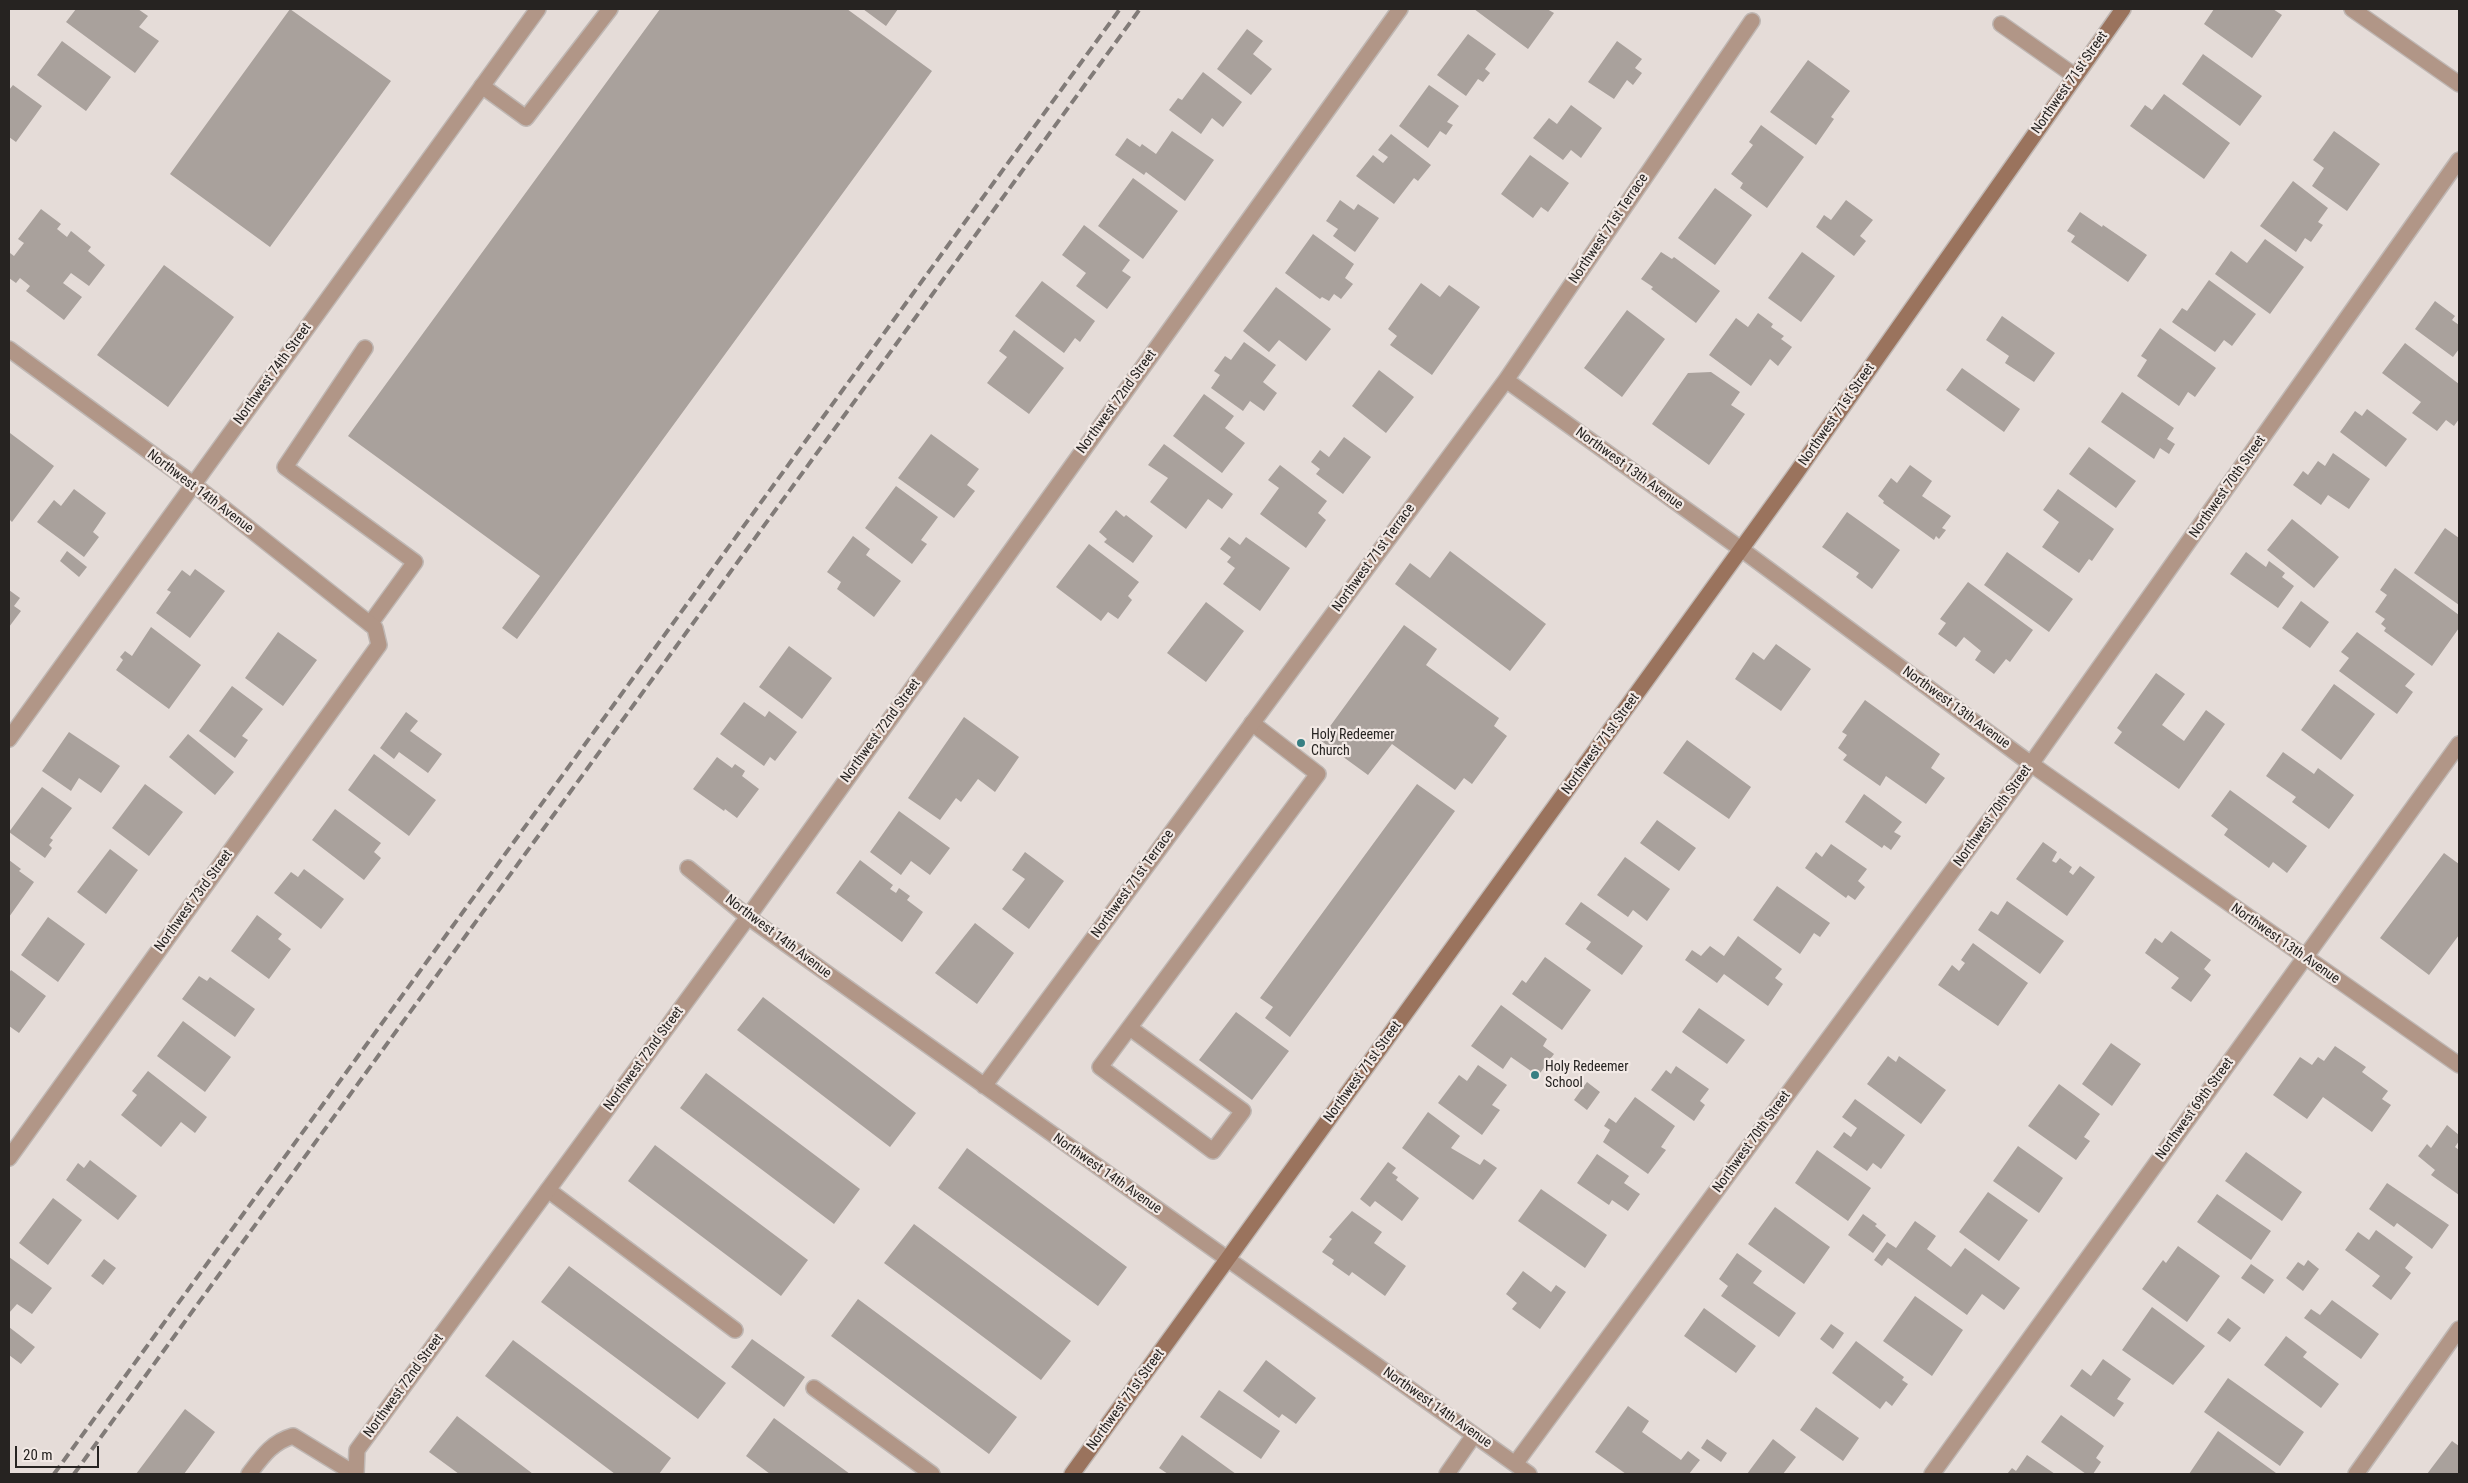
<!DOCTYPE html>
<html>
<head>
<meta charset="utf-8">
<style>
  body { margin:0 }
  #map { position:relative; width:2468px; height:1483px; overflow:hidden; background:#e5dcd8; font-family:"Roboto Condensed",sans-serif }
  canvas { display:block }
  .frame { position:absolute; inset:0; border:10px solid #262321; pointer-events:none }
  .scale { position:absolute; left:15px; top:1446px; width:84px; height:22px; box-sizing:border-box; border:2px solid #262321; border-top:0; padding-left:6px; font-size:15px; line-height:18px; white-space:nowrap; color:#262321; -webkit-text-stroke:4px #f2e9e5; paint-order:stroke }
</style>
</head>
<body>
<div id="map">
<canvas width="2468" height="1483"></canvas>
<div class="frame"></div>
<div class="scale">20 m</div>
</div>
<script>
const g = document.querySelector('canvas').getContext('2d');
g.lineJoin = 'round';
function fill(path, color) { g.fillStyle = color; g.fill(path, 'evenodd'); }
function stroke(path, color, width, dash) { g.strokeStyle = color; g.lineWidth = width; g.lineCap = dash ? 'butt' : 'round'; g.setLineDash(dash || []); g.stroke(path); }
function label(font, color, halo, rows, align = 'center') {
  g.font = font + ' "Roboto Condensed",sans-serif'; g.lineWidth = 4.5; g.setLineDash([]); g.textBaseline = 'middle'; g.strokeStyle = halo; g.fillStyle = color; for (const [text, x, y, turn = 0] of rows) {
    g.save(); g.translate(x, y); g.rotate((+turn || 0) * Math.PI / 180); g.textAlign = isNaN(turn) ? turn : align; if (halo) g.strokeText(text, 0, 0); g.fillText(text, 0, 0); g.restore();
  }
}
fill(new Path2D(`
  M76 9H138L148 16 139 27 159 41 135 73 66 22Z
  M290 9 391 81 270 247 170 174Z
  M660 9H847L932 71 517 639 502 628 540 576 348 436Z
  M863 9H898L886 26Z
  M1474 9H1547L1554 13 1528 49Z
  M2214 9H2273L2282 15 2252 58 2204 24Z
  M1247 29 1263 41 1253 54 1272 69 1251 95 1217 69Z
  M1468 34 1496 54 1485 69 1490 73 1483 82 1478 79 1466 96 1437 75Z
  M62 41 111 77 86 111 37 75Z
  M1617 41 1642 59 1635 68 1642 73 1633 85 1627 80 1614 99 1588 82Z
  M2203 54 2262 96 2240 126 2182 84Z
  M1808 60 1850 91 1831 117 1834 119 1816 145 1770 112Z
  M1203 72 1242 102 1223 127 1212 118 1201 134 1169 110 1178 98 1182 100Z
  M13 85 42 106 16 142 9 137V90Z
  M1429 85 1459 106 1447 122 1453 125 1446 135 1440 131 1428 148 1399 126Z
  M2164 94 2230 143 2204 179 2130 126 2145 105 2152 110Z
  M1571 105 1602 128 1581 158 1571 150 1563 160 1533 138 1549 118 1557 124Z
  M1761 125 1804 157 1767 208 1740 188 1743 183 1731 174 1753 145 1749 142Z
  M1172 131 1214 160 1185 201 1146 172 1144 175 1115 155 1127 138 1140 147 1142 144 1156 154Z
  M2334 131 2380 164 2347 211 2312 186 2324 168 2313 160Z
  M1391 134 1431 165 1418 181 1414 178 1394 204 1356 176 1373 155 1383 163 1388 157 1378 150Z
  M1530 155 1569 183 1548 212 1541 207 1533 218 1501 194Z
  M1133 178 1178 211 1143 259 1098 226Z
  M2293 181 2328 208 2318 222 2323 225 2311 242 2305 238 2296 252 2260 226Z
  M1715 188 1752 215 1715 265 1678 238Z
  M1340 200 1354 210 1358 204 1379 218 1355 252 1333 236 1338 229 1326 221Z
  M1846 200 1873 220 1860 236 1866 241 1854 256 1816 227 1824 215 1831 220Z
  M41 209 61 224 57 229 67 237 71 231 91 247 88 251 105 265 89 286 71 273 63 283 82 297 64 320 26 291 30 286 20 278 16 283 9 278V254L10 253 14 256 24 243 18 239Z
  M2080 212 2102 227 2103 225 2147 255 2128 282 2071 242 2075 236 2067 231Z
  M1084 225 1130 260 1122 271 1131 277 1107 309 1076 286 1086 273 1062 255Z
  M1313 234 1354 264 1345 278 1353 284 1341 299 1334 294 1329 301 1322 297 1320 299 1285 273Z
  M2265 239 2304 267 2270 314 2215 274 2231 251 2247 263Z
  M1661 252 1672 259 1674 257 1720 291 1696 323 1651 289 1653 287 1641 279Z
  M1802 252 1835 276 1801 322 1768 298Z
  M164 265 234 317 168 407 97 355Z
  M2209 280 2256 314 2232 346 2224 340 2215 352 2172 322 2182 308 2187 311Z
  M1042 281 1095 321 1080 342 1075 338 1064 353 1015 316Z
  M1421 283 1440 297 1449 285 1480 307 1432 375 1390 345 1397 336 1388 329Z
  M1276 287 1331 329 1306 361 1279 340 1269 352 1243 331Z
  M2435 301 2455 316 2452 320 2459 325V349L2453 357 2415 329Z
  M1627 310 1665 339 1622 397 1584 368Z
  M1758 313 1773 324 1771 327 1784 336 1781 339 1792 347 1778 366 1770 359 1751 386 1709 355 1736 318 1748 327Z
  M2002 316 2055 353 2034 382 2005 363 2009 356 1986 340Z
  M2160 328 2216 368 2195 397 2188 392 2179 406 2137 376 2147 360 2141 356Z
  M1014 330 1064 368 1029 414 987 383 1007 357 999 351Z
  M1244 342 1276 365 1263 382 1277 393 1264 411 1250 401 1243 411 1211 388 1220 375 1214 371 1225 356 1231 360Z
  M2405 343 2459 384V419L2454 426 2446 420 2437 431 2412 413 2421 402 2382 373Z
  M1962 368 2020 409 2004 432 1946 390Z
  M1379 370 1414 397 1386 433 1352 406Z
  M1711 372 1740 392 1731 405 1745 414 1709 465 1652 424 1688 373Z
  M2122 392 2174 428 2167 439 2175 444 2169 454 2160 448 2154 459 2101 422Z
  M1204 394 1234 416 1225 428 1245 443 1222 473 1173 436Z
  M2367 409 2407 439 2386 467 2340 432 2355 411 2362 416Z
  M10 433 54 466 12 522 9 519Z
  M931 434 979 469 967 485 975 491 954 518 898 478Z
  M1344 437 1371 457 1343 494 1316 474 1320 469 1311 462 1320 450 1329 457Z
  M1164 444 1233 494 1222 509 1208 499 1186 529 1150 502 1168 478 1148 465Z
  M2089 447 2136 481 2116 508 2069 474Z
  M2333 453 2370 479 2349 509 2328 495 2321 505 2293 485 2303 471 2308 475 2318 461 2325 466Z
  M1280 465 1327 501 1318 513 1326 520 1306 548 1260 514 1279 488 1268 480Z
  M1910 465 1932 481 1922 496 1951 516 1942 528 1946 530 1939 539 1936 536 1934 540 1883 503 1884 501 1878 496 1891 478 1897 483Z
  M896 486 938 517 921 540 927 544 912 564 865 528Z
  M74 489 106 513 93 532 99 537 84 557 37 522 54 500 61 506Z
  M2058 489 2114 529 2092 561 2089 559 2079 573 2042 547 2059 522 2043 510Z
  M1116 510 1124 517 1126 515 1153 536 1133 563 1104 542 1107 539 1099 532Z
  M1847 512 1900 550 1872 589 1856 577 1859 573 1822 547Z
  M2292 519 2339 557 2314 588 2267 550Z
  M2445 528 2459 538V605L2414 573Z
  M853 536 870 549 866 555 901 581 874 617 837 589 841 582 827 572Z
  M1229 537 1240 545 1246 537 1290 568 1260 611 1223 584 1235 568 1227 562 1231 557 1220 549Z
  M1089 544 1139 582 1128 596 1132 600 1118 619 1108 612 1101 621 1056 587Z
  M67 551 87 567 79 577 60 561Z
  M1450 551 1546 624 1510 671 1395 584 1410 563 1430 578Z
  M2007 552 2073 599 2049 632 1984 585Z
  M2246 552 2266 567 2269 561 2285 573 2282 577 2294 586 2278 608 2230 574Z
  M2395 568 2459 615V628L2432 666 2384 631 2386 628 2381 624 2385 619 2375 612 2387 595 2380 590Z
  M195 569 225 591 190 638 156 613 171 592 167 590 182 570 190 576Z
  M1968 582 2033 630 2010 662 2006 659 1994 674 1975 660 1981 651 1964 637 1956 647 1938 634 1946 623 1940 619Z
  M9 590 20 598 14 606 21 611 9 627Z
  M2301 601 2329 622 2310 648 2282 628Z
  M1206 602 1244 631 1206 682 1167 653Z
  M1404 625 1437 649 1426 665 1499 718 1494 726 1507 736 1472 784 1464 778 1455 790 1392 744 1368 775 1320 740Z
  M151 627 201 665 169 709 116 670 123 660 120 657 125 651 132 656Z
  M278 632 317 660 283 706 245 678Z
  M2357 632 2415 674 2405 686 2413 692 2397 714 2339 671 2349 658 2341 652Z
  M1776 644 1811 669 1781 711 1735 679 1753 652 1764 660Z
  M789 646 832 678 802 719 759 687Z
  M2156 673 2185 694 2162 725 2184 741 2206 710 2225 724 2179 789 2114 743 2122 732 2117 728Z
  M2334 684 2375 714 2341 760 2301 730Z
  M232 686 263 709 242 736 248 740 235 758 199 731Z
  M1865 700 1940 754 1931 768 1945 778 1926 804 1886 776 1880 786 1843 760 1847 755 1838 748 1847 735 1842 732Z
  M744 702 765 717 769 711 797 732 775 761 770 757 764 766 720 734Z
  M406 712 418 721 410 731 442 754 428 773 399 752 394 759 380 748Z
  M964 717 1019 757 995 792 978 779 961 802 956 798 940 820 908 798Z
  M69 732 120 766 101 793 79 778 71 791 42 771Z
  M188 734 234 772 215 795 169 757Z
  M1687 740 1751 787 1729 819 1663 773Z
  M2283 752 2314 774 2318 768 2354 795 2329 829 2292 802 2296 797 2266 776Z
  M374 754 436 800 409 836 348 790Z
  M717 757 732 768 735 764 745 771 742 776 759 789 737 818 725 809 724 811 693 789Z
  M145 784 183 812 149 856 112 828Z
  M1417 784 1455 811 1290 1037 1265 1018 1273 1007 1260 998Z
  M42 787 72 808 50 838 53 840 49 845 52 848 45 858 9 832Z
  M2230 790 2307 846 2287 873 2273 862 2269 868 2224 835 2228 829 2211 816Z
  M1864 794 1902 822 1894 832 1901 836 1891 850 1884 845 1882 848 1845 822Z
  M335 809 381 843 374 852 381 858 364 880 312 840Z
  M899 811 950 848 930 875 911 861 901 875 870 852Z
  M1657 820 1696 848 1679 871 1640 843Z
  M2043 842 2057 852 2052 861 2056 863 2060 858 2072 867 2069 872 2073 875 2080 866 2095 877 2067 916 2016 879Z
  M1831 844 1867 869 1858 881 1865 887 1855 900 1848 895 1846 898 1805 868 1816 852 1822 857Z
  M110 849 138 870 106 914 77 892Z
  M1025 852 1064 881 1029 929 1002 909 1025 879 1012 870Z
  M2444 853 2459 864V935L2429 975 2380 938Z
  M1625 857 1670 889 1647 921 1633 910 1628 917 1597 895Z
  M9 860 21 869 19 871 34 882 9 917Z
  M860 860 893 885 890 889 896 893 899 888 910 896 907 900 923 912 902 942 836 893Z
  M304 869 344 899 321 929 274 893 291 872 298 877Z
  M1777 886 1830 923 1820 937 1814 933 1800 954 1753 920Z
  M2007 901 2064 941 2040 974 1978 930 1991 911 1998 915Z
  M1581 902 1643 946 1622 975 1586 949 1591 942 1565 924Z
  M257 915 282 934 278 939 291 949 269 979 231 951Z
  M48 917 85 944 58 982 21 955Z
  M975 923 1014 953 977 1004 935 973Z
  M2171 931 2211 960 2204 969 2211 975 2191 1002 2171 988 2179 978 2145 953 2155 938 2162 943Z
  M1738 936 1782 969 1775 978 1783 984 1768 1006 1724 974 1717 983 1685 960 1692 950 1701 956 1710 946 1724 956Z
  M1973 943 2028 983 1998 1026 1938 985 1952 965 1959 971 1965 963 1961 960Z
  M1545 957 1591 990 1562 1030 1512 994 1522 980 1526 983Z
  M11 970 46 996 19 1033 9 1026V973Z
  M199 976 207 981 210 977 255 1009 235 1037 182 999Z
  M763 997 916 1113 890 1147 737 1030Z
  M1501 1005 1547 1039 1543 1046 1554 1054 1538 1076 1511 1057 1503 1069 1471 1046Z
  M1699 1008 1745 1040 1727 1064 1682 1032Z
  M1236 1012 1289 1051 1252 1100 1199 1060Z
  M183 1021 231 1057 205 1092 157 1056Z
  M2111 1043 2141 1064 2112 1106 2082 1084Z
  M2335 1046 2366 1067 2362 1072 2388 1091 2382 1099 2391 1105 2372 1132 2323 1097 2307 1119 2273 1095 2300 1057 2312 1065 2318 1057 2324 1061Z
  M1888 1056 1896 1062 1899 1056 1946 1090 1921 1124 1867 1084Z
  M1478 1065 1507 1085 1492 1105 1500 1110 1482 1135 1438 1103 1459 1075 1467 1081Z
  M1676 1066 1709 1089 1700 1101 1705 1105 1694 1121 1651 1090 1666 1070 1671 1074Z
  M148 1071 207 1117 195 1133 181 1122 161 1147 121 1115 137 1095 132 1091Z
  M706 1073 860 1189 834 1224 680 1108Z
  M1587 1082 1600 1092 1587 1110 1574 1100Z
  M2059 1084 2100 1114 2084 1137 2090 1141 2076 1160 2028 1126Z
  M1635 1097 1675 1126 1661 1147 1666 1150 1648 1174 1603 1142 1610 1130 1604 1126 1609 1118 1616 1123Z
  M1855 1099 1905 1135 1881 1169 1873 1163 1867 1171 1833 1147 1844 1132 1851 1137 1857 1128 1842 1117Z
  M1428 1112 1460 1136 1451 1148 1480 1165 1484 1159 1497 1168 1473 1200 1402 1148Z
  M2447 1125 2459 1135V1141L2455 1147 2459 1150V1195L2431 1175 2435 1170 2418 1156 2427 1144 2431 1148Z
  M655 1145 808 1260 781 1296 628 1181Z
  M2018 1146 2063 1178 2039 1213 1993 1181Z
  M967 1148 1127 1267 1098 1306 938 1188Z
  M1817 1150 1871 1188 1848 1221 1795 1183Z
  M2246 1152 2302 1192 2282 1221 2225 1181Z
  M1597 1154 1629 1176 1624 1183 1640 1194 1628 1211 1612 1200 1609 1205 1577 1183Z
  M90 1160 137 1196 118 1220 66 1180 78 1163 84 1168Z
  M1388 1162 1396 1168 1392 1173 1398 1177 1396 1180 1419 1198 1402 1221 1375 1201 1370 1207 1360 1199Z
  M2387 1183 2449 1225 2432 1249 2397 1223 2394 1227 2369 1209Z
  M1541 1189 1607 1235 1585 1268 1518 1221Z
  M1988 1192 2028 1220 1999 1261 1959 1232Z
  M2217 1194 2271 1231 2251 1260 2197 1222Z
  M53 1198 82 1220 48 1265 19 1243Z
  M1775 1207 1830 1247 1804 1284 1748 1244Z
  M1352 1211 1382 1232 1374 1243 1406 1266 1385 1296 1352 1272 1349 1276 1332 1264 1334 1260 1322 1252 1332 1239 1329 1237Z
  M1863 1214 1877 1224 1875 1226 1886 1235 1873 1253 1848 1235Z
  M1915 1221 1936 1236 1927 1249 1951 1267 1965 1248 2020 1288 2004 1310 1982 1294 1967 1315 1888 1258 1882 1266 1874 1260 1887 1242 1896 1248Z
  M914 1224 1071 1341 1041 1380 884 1263Z
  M2376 1230 2413 1257 2405 1268 2411 1273 2391 1300 2372 1286 2380 1276 2345 1250 2358 1232 2369 1240Z
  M2178 1246 2220 1276 2187 1322 2142 1289 2163 1260 2166 1263Z
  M1737 1253 1762 1271 1753 1283 1796 1313 1779 1337 1721 1296 1728 1286 1719 1279Z
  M9 1257 52 1288 32 1314 17 1304 9 1313Z
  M104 1259 116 1268 103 1285 91 1276Z
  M2308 1260 2319 1269 2303 1291 2286 1278 2298 1262 2304 1266Z
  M2251 1264 2274 1280 2264 1294 2241 1278Z
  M569 1266 726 1383 698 1419 541 1302Z
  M1523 1271 1551 1292 1556 1285 1566 1292 1540 1329 1512 1309 1517 1303 1506 1294Z
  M1915 1296 1963 1330 1932 1376 1883 1341Z
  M858 1299 1017 1417 989 1454 831 1336Z
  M2332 1300 2379 1334 2361 1359 2304 1318 2311 1309 2320 1315Z
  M2152 1307 2205 1346 2173 1385 2122 1350Z
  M1704 1308 1756 1346 1736 1373 1684 1336Z
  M2228 1318 2241 1328 2230 1342 2217 1333Z
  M1831 1324 1844 1333 1833 1349 1820 1339Z
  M9 1327 35 1347 21 1364 9 1355Z
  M2286 1336 2307 1352 2303 1357 2339 1384 2321 1408 2264 1365Z
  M752 1339 805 1377 784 1407 731 1367Z
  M513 1340 671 1458 659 1474H615L485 1376Z
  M1856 1341 1904 1377 1902 1380 1908 1384 1892 1406 1886 1401 1880 1409 1832 1373Z
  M2103 1359 2131 1379 2117 1399 2124 1403 2114 1417 2070 1386 2082 1369 2091 1376Z
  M1266 1360 1316 1398 1296 1424 1282 1414 1279 1418 1243 1391Z
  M2228 1378 2304 1432 2280 1466 2204 1412Z
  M1219 1390 1280 1431 1261 1459 1200 1417Z
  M1628 1406 1649 1421 1642 1432 1681 1460 1688 1451 1700 1460 1689 1474H1626L1595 1452Z
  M1816 1407 1859 1438 1843 1461 1800 1430Z
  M185 1409 215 1432 184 1474H136Z
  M2061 1415 2104 1446 2096 1458 2101 1462 2093 1474H2086L2041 1442Z
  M457 1416 533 1474H459L429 1452Z
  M774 1418 850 1474H770L746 1456Z
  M2218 1431 2276 1473 2274 1474H2189Z
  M1182 1435 1236 1474H1168L1159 1468Z
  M1707 1439 1727 1453 1721 1462 1701 1448Z
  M1773 1439 1796 1457 1783 1474H1747Z
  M2452 1441 2459 1446V1474H2427Z
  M2027 1455 2055 1474H2007L2012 1468 2016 1471Z`), '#a9a19c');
const lane = new Path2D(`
  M2001 24 2075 76
  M482 86 526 118 610 9
  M365 348 285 467 415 562 370 624
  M1130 1028 1243 1111 1213 1151 1100 1067 1318 774 1252 723
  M548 1190 735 1330
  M814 1388 932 1474
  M249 1474C262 1457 272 1442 293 1436L355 1474`);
const street = new Path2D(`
  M2352 9 2459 84
  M9 349 193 484 375 628 379 645 9 1158
  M1506 380 1741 549 2031 764 2459 1065
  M9 739 538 9
  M688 868 748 917 1529 1474
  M984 1086 1506 380 1752 21
  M1515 1464 2031 764 2459 160
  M356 1474 357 1450 748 917 1400 9
  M1447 1474 1474 1435
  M1932 1474 2459 744
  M2356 1474 2459 1329`);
const secondary = new Path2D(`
  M1072 1474 1794 476 2123 9`);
stroke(lane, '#bfb7b3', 18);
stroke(street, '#bfb7b3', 18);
stroke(secondary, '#bfb7b3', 18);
stroke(lane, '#b19687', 15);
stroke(street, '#b19687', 15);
stroke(secondary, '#9a735d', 15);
stroke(new Path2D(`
  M54 1474 1120 9
  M74 1474 1140 9`), '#817b78', 4, [10, 5]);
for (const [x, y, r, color] of [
  [1301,743,5,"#377f83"],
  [1535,1075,5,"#377f83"]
]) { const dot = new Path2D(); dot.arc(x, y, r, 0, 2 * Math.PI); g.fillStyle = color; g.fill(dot); stroke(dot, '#f2e9e5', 2); }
label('14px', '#262321', '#f2e9e5', [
  ["Northwest 71st Street",2070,83,-55],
  ["Northwest 71st Terrace",1609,229,-56],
  ["Northwest 74th Street",273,374,-54],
  ["Northwest 72nd Street",1117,402,-54],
  ["Northwest 71st Street",1837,415,-55],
  ["Northwest 13th Avenue",1629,469,36],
  ["Northwest 70th Street",2228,487,-55],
  ["Northwest 14th Avenue",200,492,37],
  ["Northwest 71st Terrace",1374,558,-54],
  ["Northwest 13th Avenue",1956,708,36],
  ["Northwest 72nd Street",881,731,-54],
  ["Northwest 71st Street",1601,744,-54],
  ["Northwest 70th Street",1993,816,-54],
  ["Northwest 71st Terrace",1133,884,-54],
  ["Northwest 73rd Street",194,901,-54],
  ["Northwest 14th Avenue",778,937,37],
  ["Northwest 13th Avenue",2285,944,35],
  ["Northwest 72nd Street",644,1059,-54],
  ["Northwest 71st Street",1363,1072,-54],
  ["Northwest 69th Street",2195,1109,-54],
  ["Northwest 70th Street",1752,1142,-54],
  ["Northwest 14th Avenue",1107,1174,35],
  ["Northwest 72nd Street",404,1386,-54],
  ["Northwest 71st Street",1126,1400,-54],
  ["Northwest 14th Avenue",1437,1408,35]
]);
label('14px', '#262321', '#f2e9e5', [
  ["Holy Redeemer",1311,735],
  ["Church",1311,751],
  ["Holy Redeemer",1545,1067],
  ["School",1545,1083]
], 'left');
</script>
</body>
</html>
